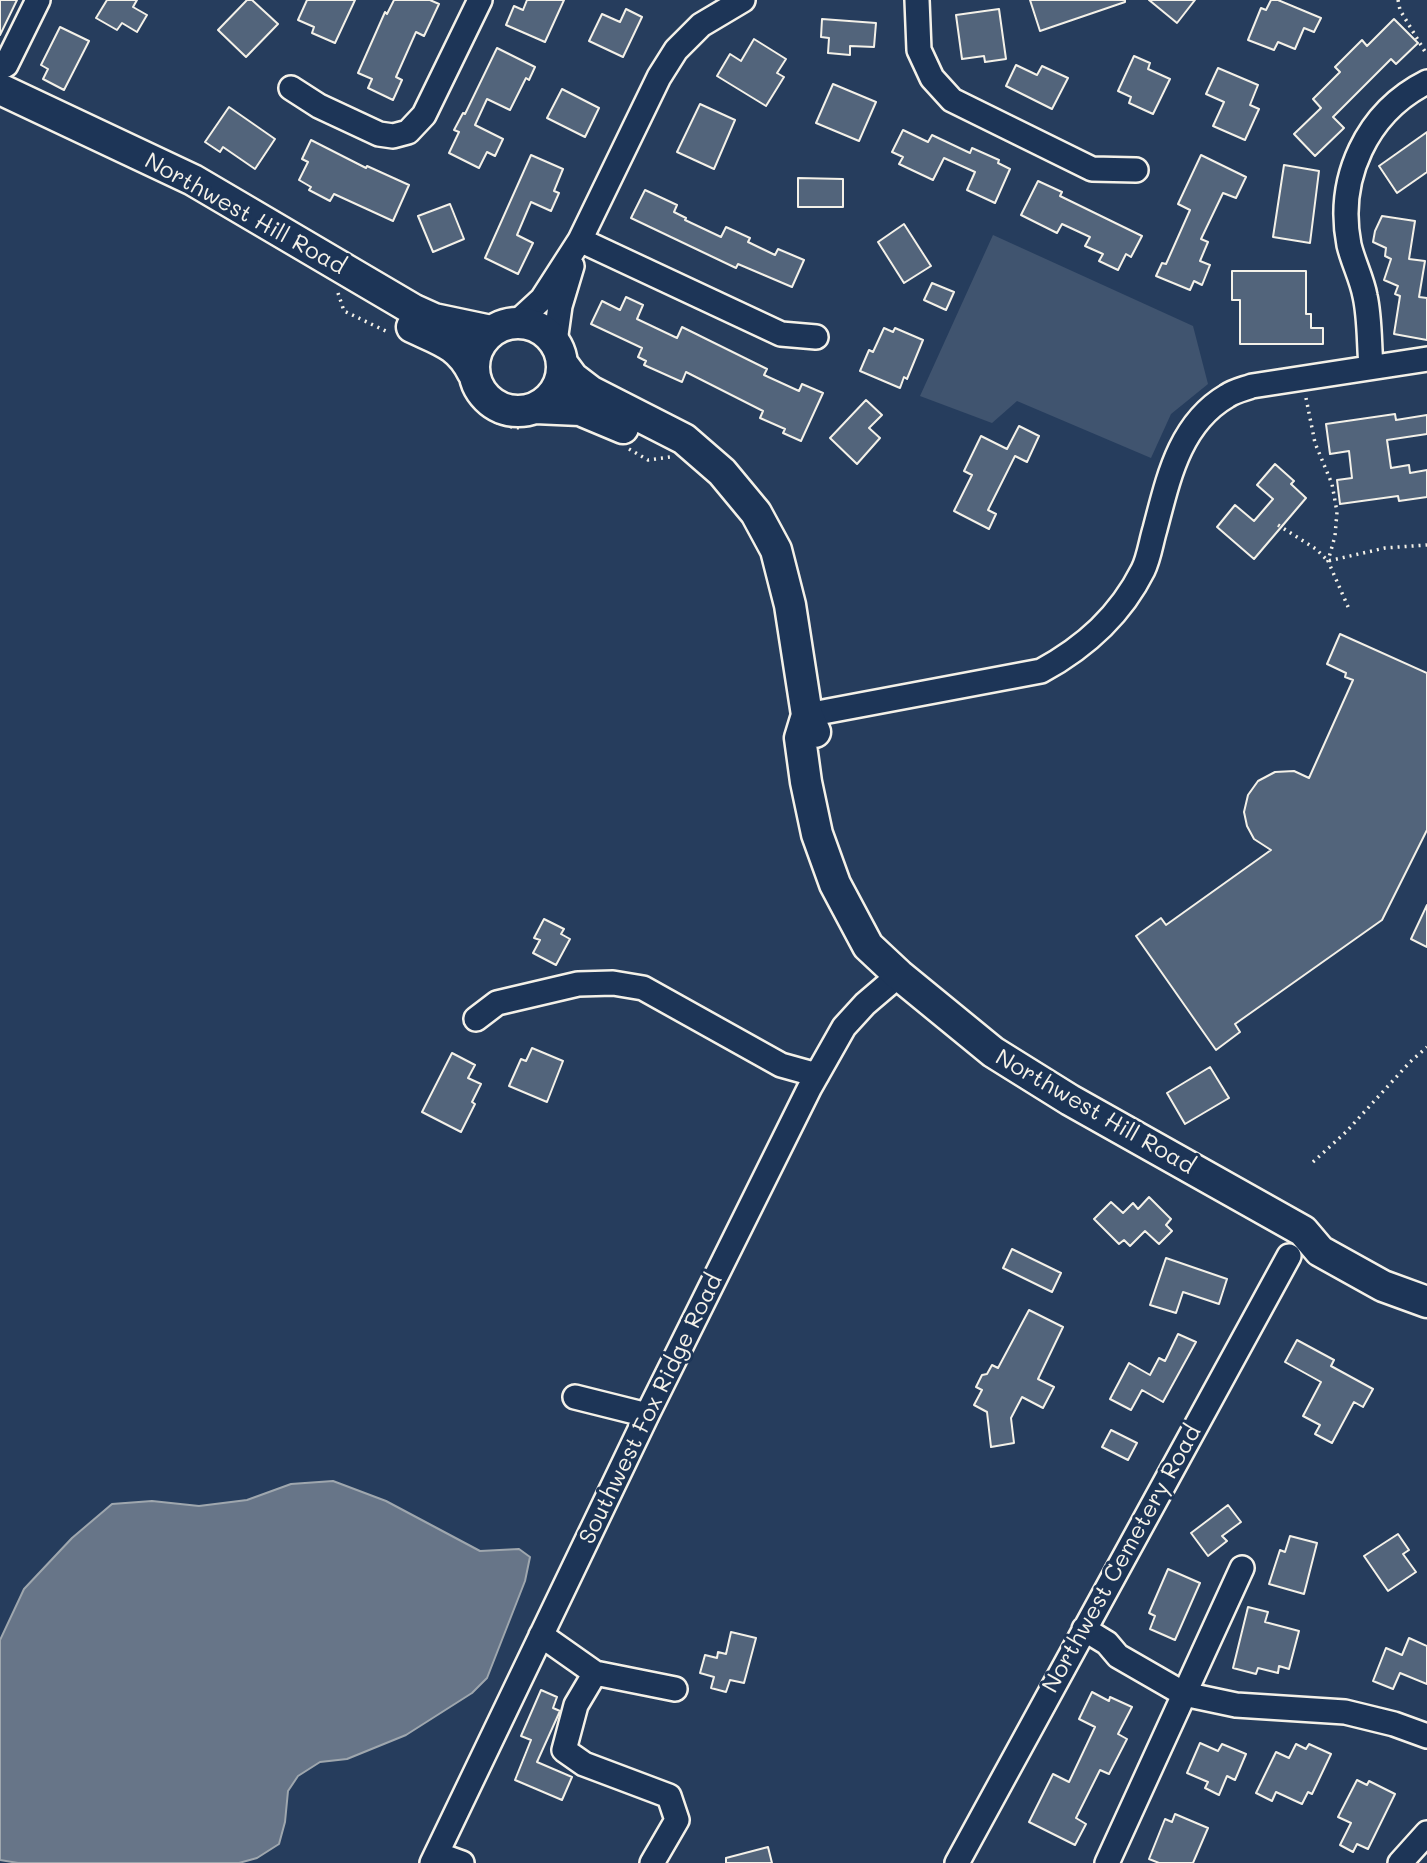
<!DOCTYPE html>
<html>
<head>
<meta charset="utf-8">
<style>
  body { margin:0 }
  canvas { display:block; background:#263d5d }
</style>
</head>
<body>
<canvas width="1427" height="1863"></canvas>
<script>
const g = document.querySelector('canvas').getContext('2d');
g.lineJoin = 'round';
function fill(path, color) { g.fillStyle = color; g.fill(path, 'evenodd'); }
function stroke(path, color, width, dash) { g.strokeStyle = color; g.lineWidth = width; g.lineCap = dash ? 'butt' : 'round'; g.setLineDash(dash || []); g.stroke(path); }
function label(font, color, halo, rows, align = 'center') {
  g.font = font + ' Mali,sans-serif'; g.lineWidth = 6; g.setLineDash([]); g.textBaseline = 'middle'; g.strokeStyle = halo; g.fillStyle = color; for (const [text, x, y, turn = 0] of rows) {
    g.save(); g.translate(x, y); g.rotate((+turn || 0) * Math.PI / 180); g.textAlign = isNaN(turn) ? turn : align; if (halo) g.strokeText(text, 0, 0); g.fillText(text, 0, 0); g.restore();
  }
}
fill(new Path2D(`
  M993 235 1193 326 1208 384 1171 414 1151 458 1017 401 992 423 920 396Z`), '#40546f');
const water = new Path2D(`
  M333 1481 386 1501 480 1551 519 1549 530 1557 525 1581 487 1678 472 1693 406 1735 347 1759 320 1762 298 1776 288 1791 285 1822 279 1844 257 1858 239 1863H18L0 1860V1640L24 1589 72 1538 112 1504 152 1501 199 1506 247 1500 291 1484Z`);
fill(water, '#677588');
stroke(water, '#9fa7ae', 2);
const building = new Path2D(`
  M0 0H17L0 35Z
  M107 0H137L133 7 147 15 137 32 122 23 117 30 96 18Z
  M247 0H252L278 24 246 57 218 30Z
  M307 0H355L335 43 312 33 314 27 298 20Z
  M394 0H430L439 4 424 36 416 32 396 77 402 80 393 100 368 88 372 79 358 73 385 12 387 14Z
  M527 0H564L545 42 506 25 514 6 523 10Z
  M1030 0H1125V2L1040 31Z
  M1149 0H1195L1177 23Z
  M1271 0H1278L1321 18 1314 32 1304 28 1295 49 1278 42 1274 50 1248 40 1261 8 1266 10Z
  M626 9 642 17 623 57 589 41 602 14 620 22Z
  M999 9 1006 59 985 62 984 56 962 59 956 15Z
  M822 19 876 23 874 47 850 46V55L828 53 829 38 821 37Z
  M1394 19 1418 43 1396 64 1391 59 1333 117 1344 128 1315 156 1294 134 1321 108 1313 99 1340 72 1335 67 1362 40 1367 46Z
  M60 27 89 41 64 90 43 79 48 69 41 65Z
  M754 39 786 59 777 73 784 77 766 106 717 76 730 54 741 61Z
  M497 48 535 67 529 80 526 78 510 110 487 99 475 125 503 139 495 156 487 152 479 168 449 153 459 132 454 130 463 113 465 114Z
  M1134 56 1150 63 1148 69 1170 79 1153 114 1129 103 1131 97 1118 91Z
  M1016 65 1037 75 1042 66 1068 78 1052 109 1006 86Z
  M1218 68 1258 85 1250 105 1259 109 1245 140 1213 126 1224 102 1206 94Z
  M833 84 876 102 859 141 816 123Z
  M562 89 599 108 585 137 547 118Z
  M700 104 735 120 714 169 677 152Z
  M229 107 275 139 255 169 223 147 220 152 205 142Z
  M903 130 928 142 932 135 970 153 972 148 999 160 998 163 1010 169 995 203 967 190 975 172 944 158 933 180 899 164 903 157 892 152Z
  M1427 132V172L1397 193 1379 166Z
  M311 140 366 168 367 166 409 185 393 221 334 194 330 201 309 190 311 187 299 180 308 162 302 159Z
  M531 155 563 169 554 191 559 193 551 211 531 202 517 235 533 243 518 274 485 258Z
  M1201 155 1246 177 1236 198 1223 193 1201 239 1208 242 1200 261 1210 265 1202 285 1194 281 1190 290 1156 276 1162 263 1166 264 1190 210 1178 204Z
  M1284 165 1319 171 1310 243 1273 237Z
  M798 178 843 179V207H798Z
  M1038 181 1062 192 1060 196 1142 236 1131 257 1126 254 1118 270 1099 261 1103 254 1085 246 1090 237 1062 224 1057 233 1021 215Z
  M645 190 677 205 674 212 686 218 685 220 721 237 726 227 750 238 748 242 775 255 778 249 804 260 792 287 738 264 736 268 631 218Z
  M450 204 464 239 433 252 418 216Z
  M1382 216 1415 221 1409 259 1425 261 1419 297 1427 298V340L1394 334 1400 296 1395 294 1398 286 1384 280 1391 259 1385 256 1386 248 1373 242 1375 231Z
  M904 224 931 266 904 283 878 242Z
  M1232 271H1306V314H1311V328H1323V344H1240V300H1232Z
  M932 283 954 292 946 310 924 300Z
  M626 297 643 305 637 319 677 338 682 327 767 369 764 375 799 391 802 384 823 393 801 441 783 433 785 429 760 418 763 411 686 372 682 382 644 365 646 361 638 357 642 348 591 324 602 301 620 310Z
  M884 328 893 332 895 328 923 340 907 379 904 377 900 388 860 371 869 350 873 352Z
  M866 400 882 415 869 428 880 438 857 464 830 438Z
  M1395 414 1396 420 1427 415V434L1387 440 1391 468 1409 465 1410 473 1427 470V497L1399 501 1398 496 1340 504 1337 480 1352 478 1349 451 1330 454 1326 424Z
  M1019 426 1039 436 1027 462 1015 456 988 510 996 514 989 529 954 511 972 475 964 471 981 436 1007 449Z
  M1275 464 1294 481 1291 484 1306 498 1254 559 1217 527 1235 505 1254 521 1273 499 1257 485Z
  M1340 634 1427 673V830L1382 920 1235 1024 1240 1032 1216 1050 1136 936 1161 918 1166 925 1271 850 1254 839 1247 826 1244 812 1248 795 1258 781 1275 772 1294 771 1309 778 1353 680 1345 677 1346 673 1327 664Z
  M1427 905V947L1411 939Z
  M544 919 564 929 561 934 570 939 556 965 533 953 540 940 534 938Z
  M532 1048 563 1061 547 1102 509 1086 521 1059 526 1061Z
  M452 1053 475 1065 468 1078 481 1084 472 1102 475 1104 461 1132 422 1112Z
  M1210 1067 1229 1098 1185 1124 1167 1093Z
  M1149 1197 1171 1219 1166 1225 1172 1231 1159 1244 1145 1231 1130 1246 1124 1240 1119 1244 1094 1219 1111 1202 1123 1213 1133 1203 1138 1209Z
  M1012 1249 1061 1273 1052 1292 1003 1268Z
  M1166 1258 1227 1279 1219 1304 1183 1292 1176 1313 1150 1305Z
  M1029 1310 1063 1327 1038 1379 1054 1387 1043 1408 1022 1397 1011 1418 1014 1443 991 1447 987 1412 974 1405 982 1390 976 1387 982 1375 987 1374 992 1365 998 1368Z
  M1178 1334 1196 1342 1163 1402 1142 1390 1131 1410 1110 1399 1129 1363 1150 1375 1159 1358 1165 1361Z
  M1297 1340 1334 1360 1331 1366 1373 1389 1363 1407 1354 1402 1332 1443 1315 1434 1320 1425 1303 1416 1321 1382 1285 1362Z
  M1111 1430 1137 1443 1128 1460 1102 1447Z
  M1228 1505 1241 1522 1222 1536 1227 1541 1208 1556 1191 1533Z
  M1398 1534 1409 1550 1403 1554 1416 1572 1388 1591 1364 1556Z
  M1290 1536 1317 1543 1304 1594 1269 1584 1280 1550 1285 1552Z
  M1168 1569 1200 1583 1175 1640 1150 1629 1155 1616 1149 1613Z
  M1248 1607 1268 1612 1265 1622 1299 1631 1289 1669 1279 1666 1278 1673 1258 1668 1256 1674 1233 1668Z
  M731 1632 756 1638 744 1683 730 1680 726 1692 711 1688 714 1677 700 1673 705 1655 717 1658 718 1652 726 1654Z
  M1409 1638 1427 1646V1684L1400 1673 1393 1689 1373 1681 1386 1648 1402 1655Z
  M541 1690 557 1697 553 1708 560 1711 537 1762 572 1777 562 1800 515 1780 531 1740 521 1736Z
  M1092 1692 1109 1701 1110 1697 1132 1707 1118 1734 1127 1739 1109 1774 1100 1770 1076 1818 1086 1824 1075 1845 1029 1822 1053 1774 1069 1782 1095 1727 1079 1719Z
  M1200 1743 1218 1751 1222 1744 1246 1754 1235 1780 1227 1776 1219 1795 1205 1788 1208 1782 1187 1773Z
  M1296 1744 1306 1749 1309 1744 1331 1754 1312 1794 1308 1792 1302 1804 1276 1792 1272 1801 1256 1793 1276 1752 1289 1758Z
  M1357 1780 1367 1785 1369 1781 1395 1794 1368 1849 1357 1844 1353 1852 1340 1845 1351 1823 1338 1817Z
  M1175 1814 1208 1828 1193 1863H1159L1149 1859 1165 1819 1172 1822Z
  M768 1847 772 1863H726V1858Z`);
fill(building, '#52647b');
stroke(building, '#f4f1e8', 2);
const minor = new Path2D(`
  M917 0 919 50 932 78 952 100 1092 169 1136 170
  M6 65 38 0
  M291 88 319 106 379 134 393 136 408 132 424 115 480 0
  M580 240 781 334 816 337
  M517 322 542 299 580 240 659 77 676 50 701 25 743 0
  M555 342 560 306 572 266
  M1371 366C1369 344 1370 318 1365 296 1362 279 1353 262 1349 245 1336 178 1367 112 1427 82
  M807 715 1041 671C1085 647 1120 616 1143 570 1149 558 1151 542 1155 529 1168 480 1179 424 1227 396 1234 391 1244 389 1252 386L1427 359
  M476 1019 497 1003 578 984 613 983 643 988 781 1065 817 1075
  M575 1397 647 1415
  M1084 1629 1107 1643 1118 1656 1184 1694 1236 1705 1345 1712 1394 1724 1427 1736
  M541 1635 595 1673 675 1689
  M595 1673 576 1705 564 1750 584 1764 669 1796 677 1820 652 1863
  M437 1854 462 1863
  M432 1863 647 1415 810 1087 844 1027 865 1004 899 975
  M957 1863 1289 1256
  M1107 1863 1242 1568
  M1400 1863 1427 1833`);
const major = new Path2D(`
  M0 89 193 180 414 310 434 319 491 331
  M474 367a44 44 0 1 1 88 0a44 44 0 1 1-88 0Z
  M412 327C439 340 459 344 473 373
  M562 363 573 378 590 391 684 439 722 472 756 513 776 550 790 605 807 715 815 732
  M535 408 580 410 623 428
  M807 715 800 738 806 782 817 834 835 884 868 946 899 975 993 1052 1070 1100 1303 1231 1320 1251 1383 1286 1427 1302`);
stroke(minor, '#f4f1e8', 28);
stroke(major, '#f4f1e8', 35);
stroke(new Path2D(`
  M1398 0 1400 10 1427 55
  M338 293 344 311 390 333
  M466 395C478 416 498 427 522 428
  M1306 398 1315 443 1332 484 1337 512 1335 536 1328 561 1349 609
  M629 449 648 460 670 457
  M1278 525 1316 549 1328 561 1385 548 1427 545
  M1313 1162 1346 1132 1410 1062 1427 1047`), '#f4f1e8', 3.5, [2, 5]);
stroke(minor, '#1d3557', 23);
stroke(major, '#1d3557', 30);
label('23px', '#f4f1e8', '#1d3557', [
  ["Northwest Hill Road",245,214,29],
  ["Northwest Hill Road",1095,1112,30],
  ["Southwest Fox Ridge Road",651,1409,-64],
  ["Northwest Cemetery Road",1122,1559,-61]
]);
</script>
</body>
</html>
